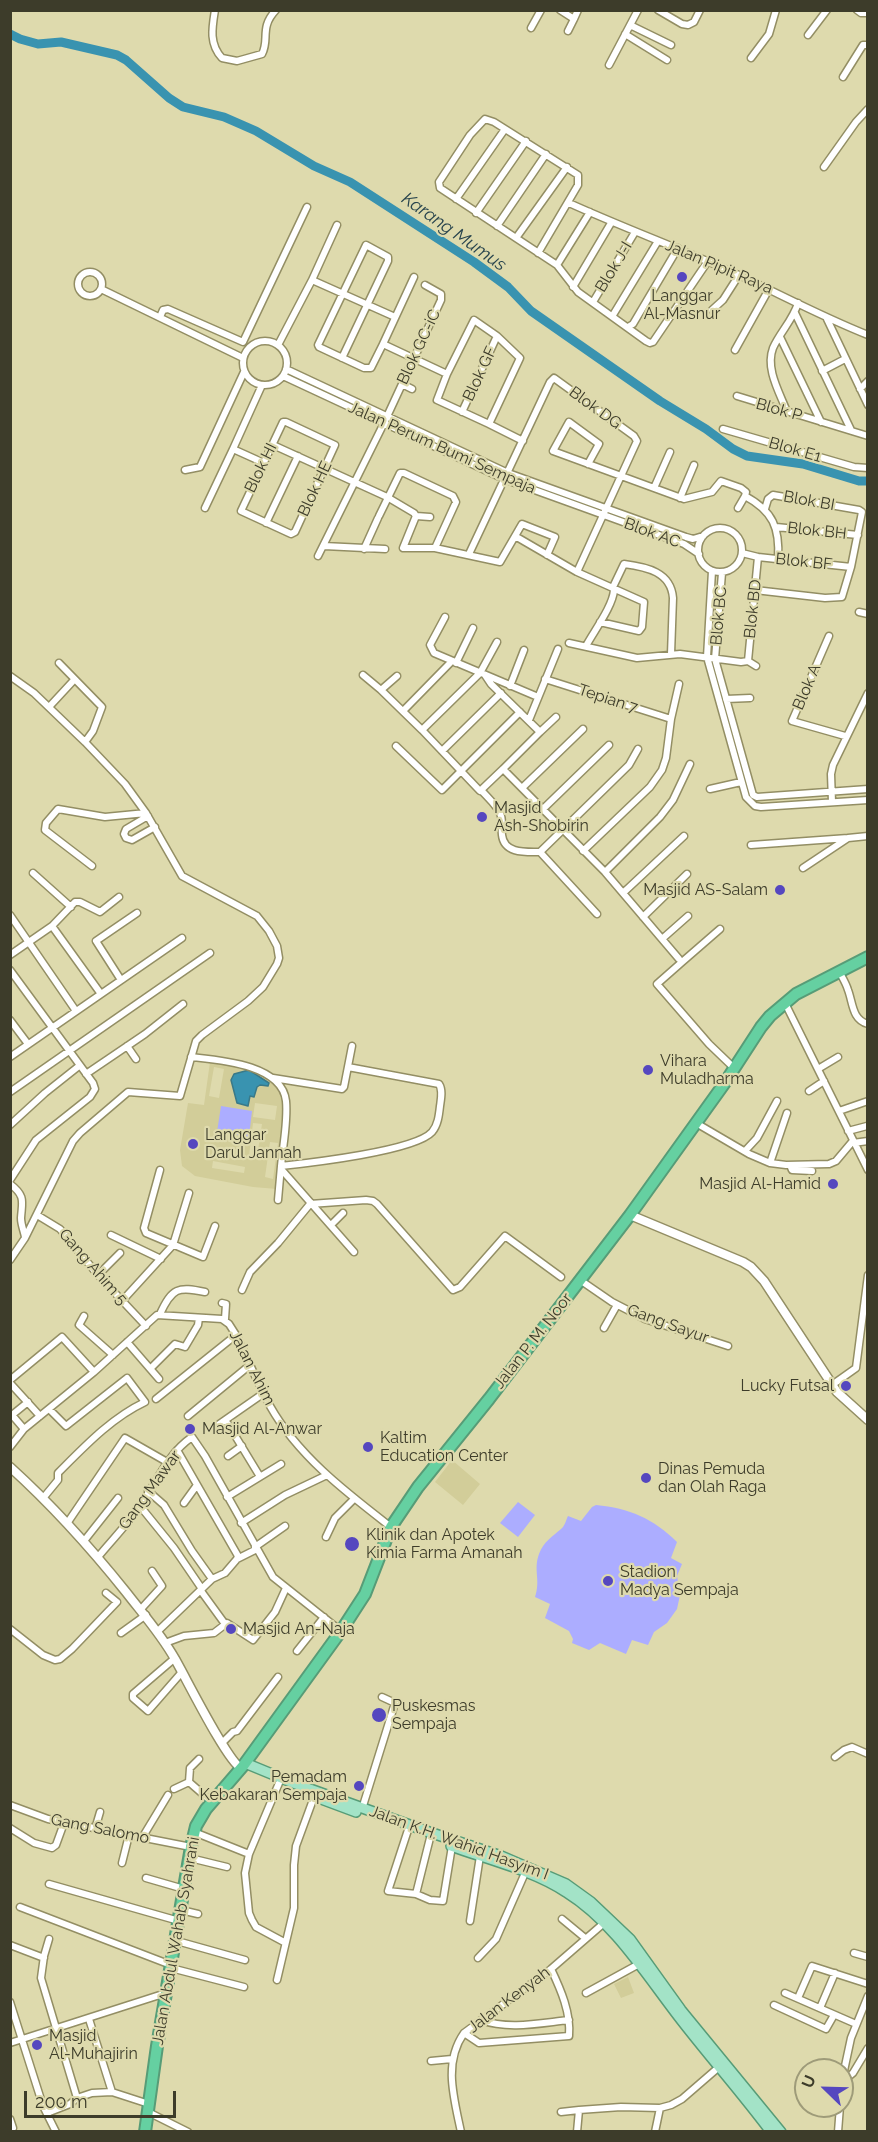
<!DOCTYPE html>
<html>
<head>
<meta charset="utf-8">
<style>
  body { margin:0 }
  #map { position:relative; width:878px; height:2142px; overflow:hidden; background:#dedaad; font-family:Raleway,sans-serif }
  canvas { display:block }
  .frame { position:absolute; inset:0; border:12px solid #3d3c2a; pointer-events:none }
  .north { position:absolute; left:794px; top:2058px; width:60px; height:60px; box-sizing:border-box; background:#dedaad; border:2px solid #9e9b79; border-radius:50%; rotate:293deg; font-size:16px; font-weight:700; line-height:24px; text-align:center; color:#3d3c2a }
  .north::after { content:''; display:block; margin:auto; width:21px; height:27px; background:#5547bf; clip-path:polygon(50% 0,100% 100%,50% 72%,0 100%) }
  .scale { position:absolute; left:24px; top:2091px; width:152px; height:27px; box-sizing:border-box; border:3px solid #3d3c2a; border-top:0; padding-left:8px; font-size:18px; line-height:21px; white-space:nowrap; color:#3d3c2a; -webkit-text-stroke:4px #dedaad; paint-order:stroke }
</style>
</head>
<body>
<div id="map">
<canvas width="878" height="2142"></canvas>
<div class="frame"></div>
<div class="north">U</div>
<div class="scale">200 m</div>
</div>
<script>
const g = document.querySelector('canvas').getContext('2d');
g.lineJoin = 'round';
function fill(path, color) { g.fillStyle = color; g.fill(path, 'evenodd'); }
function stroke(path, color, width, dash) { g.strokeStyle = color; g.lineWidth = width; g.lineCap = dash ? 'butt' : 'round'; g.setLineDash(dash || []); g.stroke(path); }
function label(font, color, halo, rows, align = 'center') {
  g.font = font + ' Raleway,sans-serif'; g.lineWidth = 4.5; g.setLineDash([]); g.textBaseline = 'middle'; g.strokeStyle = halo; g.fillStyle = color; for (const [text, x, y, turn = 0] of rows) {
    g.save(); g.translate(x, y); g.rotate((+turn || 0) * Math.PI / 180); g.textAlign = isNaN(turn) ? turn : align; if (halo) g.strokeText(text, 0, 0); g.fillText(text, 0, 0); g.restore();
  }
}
fill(new Path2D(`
  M210 1062 251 1069 273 1082 284 1098 277 1189 253 1187 195 1176 182 1166 180 1150 188 1103 204 1105ZM214 1067 224 1069 219 1098 209 1096ZM249 1070 269 1083 256 1087 254 1097 250 1096 237 1103V1097ZM255 1103 277 1106 275 1120 253 1117ZM253 1123 262 1124 257 1157 249 1156ZM270 1142 278 1143 273 1179 265 1177ZM213 1161 245 1167 244 1173 212 1168Z
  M452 1460 480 1484 463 1505 435 1482Z
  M628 1977 634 1993 621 1998 614 1984Z`), '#d2cd99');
fill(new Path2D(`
  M221 1106 252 1111 249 1137 217 1132Z
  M518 1502 535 1515 518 1537 500 1523Z
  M596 1505C629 1508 654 1519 677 1542L671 1558 682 1564 677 1576 680 1595 677 1609 667 1623 654 1632 648 1645 632 1640 626 1654 600 1643 589 1650 572 1643 573 1639 569 1631 545 1618 550 1604 535 1597C541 1580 533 1570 539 1554 544 1541 552 1537 561 1529 565 1526 566 1520 568 1516L581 1521 592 1507Z`), '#acadff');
const water = new Path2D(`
  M249 1070 269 1083 268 1086 260 1085 257 1087 254 1097 250 1096 248 1106 237 1103 231 1080 234 1074Z`);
fill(water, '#3993b0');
stroke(water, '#3a7988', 1.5);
stroke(new Path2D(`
  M10 34 20 39 38 44 61 42 117 55 126 60 169 98 183 107 224 117 256 131 314 166 350 182 474 262 508 287 531 311 660 401 706 429 733 449 747 456 803 464 859 481H868`), '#3993b0', 9);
const street = new Path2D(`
  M215 10C212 28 209 44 222 58L237 61 262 54C270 39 259 28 276 10
  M560 10 574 19 578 10
  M658 10 682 24 688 25 694 22 700 10
  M857 10 861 13H868
  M630 25 671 45
  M531 28 541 10
  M568 31 574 19
  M625 34 667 60
  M808 35 827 10
  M751 58 769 34 776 10
  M609 65 638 10
  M843 77 863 45H868
  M824 167 856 122 868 109
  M456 199 505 129
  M569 203C622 227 676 247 730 271 776 292 820 316 868 335
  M476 213 526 141
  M497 226 546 154
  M516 238 567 167
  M538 253 578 185V175L494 122 485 119 470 135 443 176 439 182 440 188 557 265 578 292 646 341 650 343 653 342 708 261
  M557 265 590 212
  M78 284a12 12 0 1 1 24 0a12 12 0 1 1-24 0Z
  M414 277 383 344 447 374
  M312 280 337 225
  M573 287 611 223
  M101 289 243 358
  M593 302 635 232
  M712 310 723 300 739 275
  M795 313 851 430
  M613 315 658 241
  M160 317 163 310 168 309 243 342 307 207
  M827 319 868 405
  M628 327 633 324 678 248
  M780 337 821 422
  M243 363a22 22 0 1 1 44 0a22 22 0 1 1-44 0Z
  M278 345 312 280 395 317
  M735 350 769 289
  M342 358 388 261V257L366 245 318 345 319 347 364 368H371L383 344
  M286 369 508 473 686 537 693 539 703 536
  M822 371 845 359
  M283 376 504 479 684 544 699 554
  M402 384 412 389
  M860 389 868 381
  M737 396 868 436
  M462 412 497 336
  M787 412C780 393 765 369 773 348 780 332 793 320 798 303
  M283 422H286L335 445 295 532 291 534 241 511Z
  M489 424 437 400 447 374 474 320 497 336 520 358 489 424 523 441
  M723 429 854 467 868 468
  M273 445 387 497 414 513 416 516
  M233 449 262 385
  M588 464 599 444 569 422 553 451 684 499 712 492 721 481 741 488 746 492 745 496
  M185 470 200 467 244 372
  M654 488 670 452
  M745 496C773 511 780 528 778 559
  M680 498 694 465
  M205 508 233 449 264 463
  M738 508 745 496
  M379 516 400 473H404L453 496 456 502 435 548
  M416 516 403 548H435L500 562 522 524 555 537 547 555
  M416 516 430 517
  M266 523 298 456
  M776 527 858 535
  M698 550a22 22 0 1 1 44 0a22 22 0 1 1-44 0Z
  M515 536 577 572 644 602 642 627 639 631 600 622
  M324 546 385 549
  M364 549 378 518
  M742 553 758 557 851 567
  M469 554 550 382 554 378 634 436 637 441 577 572
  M318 556 384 423 441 300V294L425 285
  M712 571 707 657 746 797 755 806 761 807 868 800
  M722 573 715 659 753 795 757 797 868 789
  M613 587 624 564C647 567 671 572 673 598L671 654
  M755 590 825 598 842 597 851 567 862 512 859 510 773 495 768 499 765 509
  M859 612 868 614
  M445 617 430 645 434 653 538 697
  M829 636 792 721 845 736
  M569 643 637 658 680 654 741 662 748 661
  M586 646C594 631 613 606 614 590
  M748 661 758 557
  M748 661 756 666
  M59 663 102 707 93 731 85 742
  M456 663 473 628
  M363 675 381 690
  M485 675 491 684 540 732 503 769 605 872 679 959 682 962 657 984 709 1044 734 1068
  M10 676 34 693 85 742 125 784 146 813 182 876 257 916 269 931 277 946 279 958 277 964 263 987 248 1001 202 1035 196 1041 180 1096 128 1092 80 1133 73 1141 25 1238 10 1260
  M397 676 381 690 422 730 480 791 503 769
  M545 679 671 719
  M510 686 524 650
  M726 699 750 698
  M49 707 74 680
  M403 711 451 662
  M529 720 558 649
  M422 730 480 673 497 642
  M540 732 556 717
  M396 746 442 790 520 712
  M442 751 501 693
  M522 788 583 729
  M710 789 741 782
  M481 790C487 797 499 807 501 816 503 822 501 829 502 835 504 854 526 852 540 852
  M832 802 831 774 833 765 868 693
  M543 809 609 745
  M148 816 126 829 124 834 126 838 132 840 155 827
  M751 845 848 838
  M583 851 650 787 662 770 666 758 671 719 679 684
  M92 866 45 830 46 823 58 809 105 817 146 813
  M803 868 848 838 868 836
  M605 872 660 817 673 800 690 764
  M33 873 71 907
  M623 893 684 836
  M597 914 540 852 629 765 638 749
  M10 915 76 1011
  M643 917 687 874
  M52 926 101 994
  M662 939 688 916
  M10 955 52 926 75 902H80L100 912 119 897
  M682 962 720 929
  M10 970 93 1083 95 1089 90 1097 36 1140 10 1180
  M839 971C842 977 846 983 848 990 853 1003 852 1020 868 1024
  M121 980 96 941 137 913
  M785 1003 868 1170
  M10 1020 28 1044
  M127 1046 136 1059
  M10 1057 182 938
  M191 1057C218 1060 282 1064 286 1101 288 1121 283 1145 281 1166
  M818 1069 838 1057
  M86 1074 145 1034 183 1004
  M273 1078 342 1089 344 1087 352 1046
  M809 1091 824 1081
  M10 1092 210 953
  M839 1111 868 1101
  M696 1123 749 1154 770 1163 786 1165 829 1164 836 1161 852 1142
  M10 1125 45 1093 79 1066
  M848 1131 867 1126
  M853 1143 868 1141
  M745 1151 757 1138 777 1101
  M770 1163 787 1113
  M790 1165 792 1170 812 1171
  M281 1169 354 1252
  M160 1170 144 1228 146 1233 203 1257 215 1226
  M10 1184C26 1196 22 1202 21 1218 21 1225 24 1231 25 1237
  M278 1200 281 1166C309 1163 415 1151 432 1132 438 1125 439 1115 440 1106 441 1099 443 1090 439 1084L348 1067
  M37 1215 60 1229 98 1275 146 1326
  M331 1225 343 1213
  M111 1235 161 1259
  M98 1275 120 1253
  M580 1280 612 1302 645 1319 728 1346
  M242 1290 250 1272 278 1243 310 1204 366 1200 373 1201 377 1204 453 1290 460 1287 505 1236 561 1277
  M122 1301 173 1245 189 1193
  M222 1303 226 1304 225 1319
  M160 1314C172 1288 178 1286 205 1292
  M84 1316 79 1325 113 1355
  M604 1328 617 1305
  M127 1342 159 1379
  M151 1368 175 1344 185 1347 198 1325 199 1318
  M10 1380 62 1337 94 1372
  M10 1383 40 1416
  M832 1385 856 1368 868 1275
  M156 1399 236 1335
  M188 1416 250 1365
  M228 1424 259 1475
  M218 1425 264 1393
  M24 1429 12 1415 28 1402
  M10 1447 24 1429 94 1372 157 1315 222 1319 229 1324 236 1335C248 1358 257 1383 270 1406 298 1456 347 1493 391 1527
  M177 1450 238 1556 237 1559
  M228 1456 242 1446
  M148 1491 164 1505 192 1551 212 1579
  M44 1497 58 1480V1473C84 1447 111 1418 145 1402L127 1378 66 1426 49 1409
  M227 1497 281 1464
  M184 1503 197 1485
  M140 1506 174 1548 202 1589
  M68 1522 125 1438 167 1462
  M241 1523 285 1495 327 1475
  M326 1537 335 1518 354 1499
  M84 1541 118 1498
  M255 1547 285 1526
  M98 1557C111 1541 127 1525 139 1507 157 1483 166 1455 192 1437L205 1456 273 1577 341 1631
  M201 1591 225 1624
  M141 1609 162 1586 152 1571
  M10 1629 43 1655 55 1660 60 1659 72 1649 117 1602 106 1593
  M158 1631 212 1579 225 1573 237 1559 257 1549
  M121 1633 146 1615
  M165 1643 184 1636 214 1633 227 1623 253 1640 275 1612 286 1588
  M297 1651 324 1617
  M175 1658 133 1694V1698L148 1711 182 1672
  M222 1743 233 1732 237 1731 278 1677
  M835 1757 844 1750 852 1747 868 1754
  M199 1759 190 1768 189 1782 212 1802
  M279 1783 249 1854 245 1873 249 1913 252 1920 256 1927 284 1942
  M174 1789 189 1782
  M10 1805 48 1819 191 1847
  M362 1809 395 1703 382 1697
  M10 1828 34 1843 52 1848 56 1845 64 1823
  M95 1829 100 1812
  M408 1830 388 1891 416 1894 430 1900 443 1901 452 1846
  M194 1832 249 1854
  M142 1838 168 1795
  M190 1858 227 1867
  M122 1863 129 1835
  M146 1878 184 1889
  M49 1884 179 1921
  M416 1894 430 1838
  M20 1907 171 1965
  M181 1910 198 1914
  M562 1919 585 1938
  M470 1921 480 1856
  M49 1939 44 1956 41 1978 77 2098
  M177 1941 245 1960
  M10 1945 44 1958
  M854 1953 868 1957
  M478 1958 496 1939 525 1873
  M171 1968 244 1987
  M277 1980 294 1908V1865L296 1846 314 1797
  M586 1993 639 1964
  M785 1993 856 2024
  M798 1998 812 1966 868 1984
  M10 2002 43 2106 56 2132
  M774 2005 826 2029 834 2015
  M820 2008 835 1973
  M89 2019 112 2092
  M481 2020C509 2030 540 2023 569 2020
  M464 2033 479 2043 569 2036C571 2013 561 1990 551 1969
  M10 2043 166 1993
  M431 2061 452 2059
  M842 2080 851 2038 868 1996
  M842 2082 853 2073 868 2048
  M148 2112 188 2132
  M561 2112 579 2110
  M47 2113 70 2104 77 2098 92 2093 112 2092 149 2104
  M10 2119 13 2128
  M461 2132C454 2098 443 2063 464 2033L551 1969 604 1923
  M577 2132 579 2110 621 2107 660 2108 671 2105 682 2099 719 2067
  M655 2132 660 2108
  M838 2132 840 2106`);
const secondary = new Path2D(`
  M630 1215 743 1262 751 1267 764 1281 837 1392 868 1420
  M10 1467C53 1506 90 1547 126 1592 143 1614 161 1634 175 1659 186 1678 227 1761 241 1768`);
const primary = new Path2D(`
  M245 1763 296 1784 429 1832 501 1856 566 1884 591 1902 630 1939 681 2010 781 2132
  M305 1793 356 1812
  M451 1846C487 1859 535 1871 566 1892 614 1922 645 1973 679 2017 709 2056 742 2093 771 2132`);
const highway = new Path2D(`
  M145 2132 157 2046 191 1847 196 1826 206 1809 243 1766 341 1631 365 1594 391 1527 418 1487 489 1399 630 1215 724 1084 761 1027 770 1016 796 994 868 957`);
stroke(street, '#938e64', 9);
stroke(secondary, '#938e64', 11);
stroke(primary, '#579c77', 12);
stroke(highway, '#579c77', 14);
stroke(street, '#fff', 6);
stroke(secondary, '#fff', 8);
stroke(primary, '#a3e3c7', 9);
stroke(highway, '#65d0a1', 10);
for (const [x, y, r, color] of [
  [682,277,6,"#5547bf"],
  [482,817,6,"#5547bf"],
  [780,890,6,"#5547bf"],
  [648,1070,6,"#5547bf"],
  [193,1144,6,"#5547bf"],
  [833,1184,6,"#5547bf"],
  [846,1386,6,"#5547bf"],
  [190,1429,6,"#5547bf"],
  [368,1447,6,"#5547bf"],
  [646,1478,6,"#5547bf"],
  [352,1544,8,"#5547bf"],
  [608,1581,6,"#5547bf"],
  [231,1629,6,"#5547bf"],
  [379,1715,8,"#5547bf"],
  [359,1786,6,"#5547bf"],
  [37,2045,6,"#5547bf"]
]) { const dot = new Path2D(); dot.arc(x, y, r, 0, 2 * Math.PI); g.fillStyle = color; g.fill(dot); stroke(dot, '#dedaad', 2); }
label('16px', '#3d3c2a', '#dedaad', [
  ["Blok J-I",614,267,-59],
  ["Jalan Pipit Raya",719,267,23],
  ["Blok GC-iC",419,347,-65],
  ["Blok GF",480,374,-65],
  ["Blok DG",595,408,36],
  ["Blok P",779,410,16],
  ["Jalan Perum Bumi Sempaja",442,448,24],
  ["Blok E1",795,450,16],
  ["Blok HI",261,468,-64],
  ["Blok HE",315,489,-65],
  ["Blok BI",809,501,10],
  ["Blok BH",817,531,6],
  ["Blok AC",652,533,20],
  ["Blok BF",804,562,6],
  ["Blok BD",753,609,-84],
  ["Blok BC",719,616,-85],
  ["Blok A",807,687,-67],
  ["Tepian 7",608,699,18],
  ["Gang Ahim 5",93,1267,49],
  ["Gang Sayur",668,1324,20],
  ["Jalan P. M. Noor",533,1341,-52],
  ["Jalan Ahim",252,1368,63],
  ["Gang Mawar",150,1490,-54],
  ["Gang Salomo",100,1829,11],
  ["Jalan K.H. Wahid Hasyim I",459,1843,20],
  ["Jalan Abdul Wahab Syahrani",176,1941,-80],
  ["Jalan Kenyah",509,2000,-37]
]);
label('16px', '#3d3c2a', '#dedaad', [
  ["Langgar",682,296,"center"],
  ["Al-Masnur",682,314,"center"],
  ["Masjid",494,808],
  ["Ash-Shobirin",494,826],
  ["Masjid AS-Salam",768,890,"right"],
  ["Vihara",660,1061],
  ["Muladharma",660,1079],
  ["Langgar",205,1135],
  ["Darul Jannah",205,1153],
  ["Masjid Al-Hamid",821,1184,"right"],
  ["Lucky Futsal",834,1386,"right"],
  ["Masjid Al-Anwar",202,1429],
  ["Kaltim",380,1438],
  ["Education Center",380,1456],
  ["Dinas Pemuda",658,1469],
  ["dan Olah Raga",658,1487],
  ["Klinik dan Apotek",366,1535],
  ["Kimia Farma Amanah",366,1553],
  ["Stadion",620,1572],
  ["Madya Sempaja",620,1590],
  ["Masjid An-Naja",243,1629],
  ["Puskesmas",392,1706],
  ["Sempaja",392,1724],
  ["Pemadam",347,1777,"right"],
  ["Kebakaran Sempaja",347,1795,"right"],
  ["Masjid",49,2036],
  ["Al-Muhajirin",49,2054]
], 'left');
label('italic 18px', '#28444d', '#dedaad', [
  ["Karang Mumus",454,232,35]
]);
</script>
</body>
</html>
